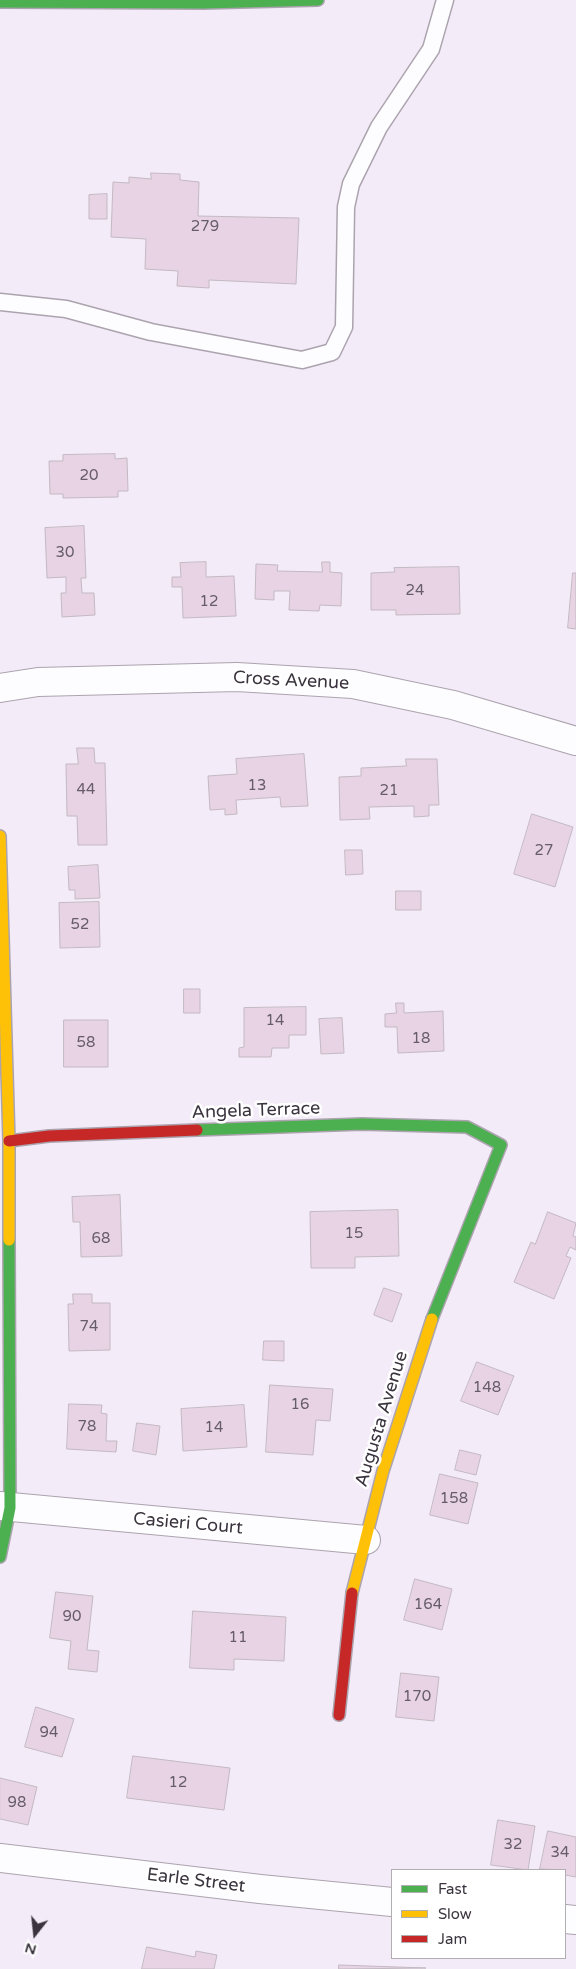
<!DOCTYPE html>
<html>
<head>
<meta charset="utf-8">
<style>
  body { margin:0 }
  #map { position:relative; width:576px; height:1969px; overflow:hidden; background:#f4ebf8; font-family:"Varela Round",sans-serif }
  canvas { display:block }
  .legend { position:absolute; left:391px; top:1869px; width:175px; height:90px; box-sizing:border-box; background:#fff; border:1px solid #b1aeb2; margin:0; padding:6px 9px; list-style:none; font-size:15px; color:#3b343f }
  .legend li { display:flex; align-items:center; gap:10px; height:25px }
  .legend b { width:25px; border:1px solid #b1aeb2 }
  .north { position:absolute; left:10px; top:1909px; width:50px; height:50px; -webkit-text-stroke:4px #fff; paint-order:stroke; rotate:196deg; font-size:14px; font-weight:700; line-height:20px; text-align:center; color:#3b343f }
  .north::after { content:''; display:block; margin:auto; width:18px; height:22px; background:#3b343f; clip-path:polygon(50% 0,100% 100%,50% 72%,0 100%) }
</style>
</head>
<body>
<div id="map">
<canvas width="576" height="1969"></canvas>
<ul class="legend">
<li><b style="height:6px;background:#4caf50"></b>Fast</li>
<li><b style="height:6px;background:#ffc107"></b>Slow</li>
<li><b style="height:6px;background:#c62828"></b>Jam</li>
</ul>
<div class="north">N</div>
</div>
<script>
const g = document.querySelector('canvas').getContext('2d');
g.lineJoin = 'round';
function fill(path, color) { g.fillStyle = color; g.fill(path, 'evenodd'); }
function stroke(path, color, width, dash) { g.strokeStyle = color; g.lineWidth = width; g.lineCap = dash ? 'butt' : 'round'; g.setLineDash(dash || []); g.stroke(path); }
function label(font, color, halo, rows, align = 'center') {
  g.font = font + ' "Varela Round",sans-serif'; g.lineWidth = 5; g.setLineDash([]); g.textBaseline = 'middle'; g.strokeStyle = halo; g.fillStyle = color; for (const [text, x, y, turn = 0] of rows) {
    g.save(); g.translate(x, y); g.rotate((+turn || 0) * Math.PI / 180); g.textAlign = isNaN(turn) ? turn : align; if (halo) g.strokeText(text, 0, 0); g.fillText(text, 0, 0); g.restore();
  }
}
const building = new Path2D(`
  M151 173 180 174V180L199 182 198 216 299 218 296 284 209 280V288L177 286 178 271 145 269 146 239 111 237 113 182 129 183V177L151 179Z
  M107 194V219H89V195Z
  M115 454V459L127 458 128 491H118V497L63 498V494H50L49 461H63V455Z
  M84 526 86 578H81L82 593H94L95 615 62 617 61 593H66V577L47 578 45 528Z
  M206 562V577L234 576 236 616 183 618 182 587H172V577H181L180 563Z
  M322 562H330V572L342 573 341 606 320 605 319 611 289 610 290 591H274V600L255 599 256 564 278 565 277 571 322 572Z
  M459 567 460 614 396 615V610H371V573L395 572 394 568Z
  M573 573H576V629L568 628Z
  M77 748H94L95 763H105L107 845H78L77 816H67L66 764H78Z
  M304 754 308 806 281 807 280 797 236 800 237 814 225 815V809L210 810 208 776 237 774 236 759Z
  M406 759H437L439 805H429V816L414 817V806L369 807 370 819 340 820 339 777 361 776V768L406 766Z
  M532 814 573 827 555 887 514 874Z
  M345 850H362L363 874 346 875Z
  M98 865 100 898 75 899V890H69L68 867Z
  M396 891H421V910H396Z
  M99 902 100 947 60 948 59 903Z
  M184 989H200V1013H184Z
  M396 1003H404V1013L443 1011 444 1051 398 1053 397 1027H385V1014L396 1013Z
  M306 1007V1035H289V1048H272L271 1057H239V1048L244 1047V1008Z
  M342 1018 344 1053 321 1054 319 1019Z
  M64 1020H108V1067H64Z
  M120 1195 122 1256 81 1257 80 1222H73L72 1197Z
  M398 1210 399 1256 355 1257V1268H311L310 1212Z
  M548 1212 576 1223 573 1236 576 1237V1250L570 1247 566 1256 571 1258 554 1299 514 1282 531 1242 535 1244Z
  M384 1288 402 1294 392 1322 374 1315Z
  M73 1294H92V1303H110V1350L69 1351 68 1304H73Z
  M264 1341H284V1361L263 1360Z
  M477 1362 514 1376 498 1415 461 1401Z
  M270 1385 333 1389 330 1421 316 1420 313 1455 266 1452Z
  M69 1404 102 1405 101 1413 107 1414 106 1441H117L116 1452 67 1449Z
  M244 1405 247 1447 183 1451 181 1409Z
  M137 1423 160 1426 156 1455 133 1451Z
  M460 1450 481 1455 476 1475 455 1470Z
  M440 1474 478 1483 468 1524 430 1515Z
  M415 1579 452 1589 442 1630 404 1620Z
  M56 1592 93 1596 87 1650 99 1651 97 1672 68 1669 71 1641 50 1638Z
  M193 1611 286 1617 284 1661 234 1659V1670L190 1668Z
  M401 1673 439 1677 434 1721 396 1717Z
  M36 1707 74 1719 62 1757 25 1747Z
  M133 1756 230 1768 224 1810 127 1798Z
  M0 1778 37 1787 28 1825 0 1819Z
  M498 1820 535 1826 528 1870 491 1865Z
  M548 1831 576 1837V1877L565 1875V1870L540 1869Z
  M147 1947 195 1957 196 1951 217 1955 214 1969H142Z
  M339 1965 426 1968 339 1969Z`);
fill(building, '#e7d3e4');
stroke(building, '#c2b9c2', 1);
const lane = new Path2D(`
  M0 302 66 309 151 332 302 360 332 352 344 327 346 207 351 184 379 127 431 49 445 0`);
const street = new Path2D(`
  M0 688 38 682 237 677 353 684 453 705 576 741
  M0 1506 366 1540
  M0 1858 260 1889 392 1902
  M565 1919 576 1920`);
const fast = new Path2D(`
  M0 2 203 3 318 0
  M197 1130 362 1124 467 1127 501 1145 432 1319
  M0 1557 10 1508 9 1240`);
const slow = new Path2D(`
  M0 836 9 1141V1240
  M352 1593 383 1471 432 1319`);
const jam = new Path2D(`
  M9 1141 49 1136 197 1130
  M339 1715 352 1593`);
stroke(lane, '#aba4ae', 19);
stroke(street, '#aba4ae', 30);
stroke(fast, '#aba4ae', 14);
stroke(slow, '#aba4ae', 14);
stroke(jam, '#aba4ae', 14);
stroke(lane, '#fdfcfe', 16);
stroke(street, '#fdfcfe', 28);
stroke(fast, '#4caf50', 11);
stroke(slow, '#ffc107', 11);
stroke(jam, '#c62828', 11);
label('15px', '#675c69', null, [
  ["279",205,227],
  ["20",89,476],
  ["30",65,553],
  ["24",415,591],
  ["12",209,602],
  ["13",257,786],
  ["44",86,790],
  ["21",389,791],
  ["27",544,851],
  ["52",80,925],
  ["14",275,1021],
  ["18",421,1039],
  ["58",86,1043],
  ["15",354,1234],
  ["68",101,1239],
  ["74",89,1327],
  ["148",487,1388],
  ["16",300,1405],
  ["78",87,1427],
  ["14",214,1428],
  ["158",454,1499],
  ["164",428,1605],
  ["90",72,1617],
  ["11",238,1638],
  ["170",417,1697],
  ["94",49,1733],
  ["12",178,1783],
  ["98",17,1803],
  ["32",513,1845],
  ["34",560,1853]
]);
label('18px', '#3b343f', '#fff', [
  ["Cross Avenue",291,681,3],
  ["Angela Terrace",256,1111,-2],
  ["Augusta Avenue",382,1419,-73],
  ["Casieri Court",188,1524,5],
  ["Earle Street",196,1881,7]
]);
</script>
</body>
</html>
